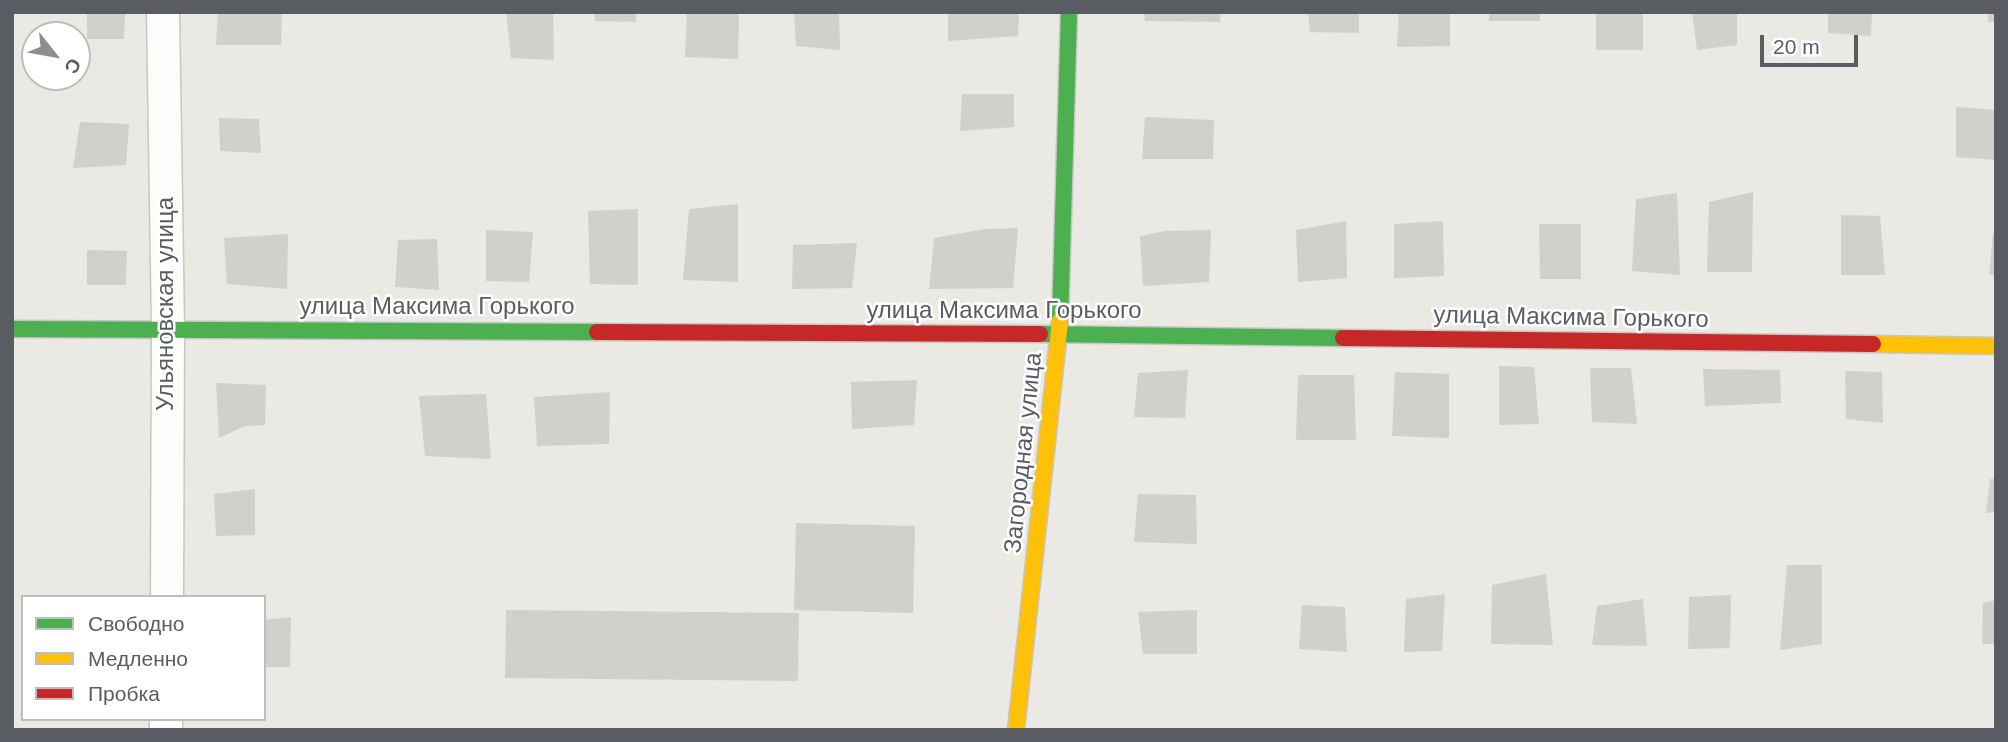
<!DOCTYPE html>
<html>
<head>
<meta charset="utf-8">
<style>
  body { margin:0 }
  #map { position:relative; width:2008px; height:742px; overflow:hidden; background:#eae9e3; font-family:Helvetica,sans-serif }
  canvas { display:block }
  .frame { position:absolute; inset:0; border:14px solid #595c62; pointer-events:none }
  .legend { position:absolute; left:21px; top:595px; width:245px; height:126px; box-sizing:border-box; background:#fff; border:2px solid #bdbec0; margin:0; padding:9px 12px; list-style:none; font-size:21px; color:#595c62 }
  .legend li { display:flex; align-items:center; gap:14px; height:35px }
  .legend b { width:35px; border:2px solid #bdbec0 }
  .north { position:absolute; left:21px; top:21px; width:70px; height:70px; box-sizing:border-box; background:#fff; border:2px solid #bdbec0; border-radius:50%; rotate:121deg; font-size:19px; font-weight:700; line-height:28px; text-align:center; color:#595c62 }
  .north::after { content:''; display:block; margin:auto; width:24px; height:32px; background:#8c8d8f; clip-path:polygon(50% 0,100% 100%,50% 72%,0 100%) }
  .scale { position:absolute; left:1760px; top:35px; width:98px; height:32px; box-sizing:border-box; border:4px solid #595c62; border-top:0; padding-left:9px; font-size:21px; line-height:24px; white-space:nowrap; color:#595c62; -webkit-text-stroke:5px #fff; paint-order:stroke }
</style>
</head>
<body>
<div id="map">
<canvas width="2008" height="742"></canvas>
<div class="frame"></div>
<ul class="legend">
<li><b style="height:9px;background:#4caf50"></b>Свободно</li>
<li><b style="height:9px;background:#ffc107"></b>Медленно</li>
<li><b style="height:9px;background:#c62828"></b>Пробка</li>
</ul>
<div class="north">С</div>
<div class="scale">20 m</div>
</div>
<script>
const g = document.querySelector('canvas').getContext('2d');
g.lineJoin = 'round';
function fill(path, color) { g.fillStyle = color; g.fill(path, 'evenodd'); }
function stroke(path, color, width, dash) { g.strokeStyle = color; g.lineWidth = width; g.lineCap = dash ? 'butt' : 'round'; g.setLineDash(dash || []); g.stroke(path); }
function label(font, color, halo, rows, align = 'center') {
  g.font = font + ' Helvetica,sans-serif'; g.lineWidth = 5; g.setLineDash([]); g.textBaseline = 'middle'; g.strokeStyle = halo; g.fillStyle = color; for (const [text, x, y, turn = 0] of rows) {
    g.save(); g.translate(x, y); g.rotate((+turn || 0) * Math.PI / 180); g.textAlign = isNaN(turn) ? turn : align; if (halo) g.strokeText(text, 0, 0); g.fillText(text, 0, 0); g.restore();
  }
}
fill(new Path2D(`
  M87 12H125L124 39H87Z
  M218 12H282L281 45H216Z
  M506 12H553L554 60 511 58Z
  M595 12H636V22L595 21Z
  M687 12H739L738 59 685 57Z
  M794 12H839L840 50 796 46Z
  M948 12H1019L1018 36 948 41Z
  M1144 12H1221L1220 22 1145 21Z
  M1308 12H1359V33L1310 32Z
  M1399 12H1450V46L1397 47Z
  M1489 12H1540V21H1489Z
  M1596 12H1643V50H1596Z
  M1692 12H1737V45L1697 50Z
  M1828 12H1872L1871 36 1828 33Z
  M1988 12H1996V22H1988Z
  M962 94H1014V127L960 131Z
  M1956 107 1996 110V160L1956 157Z
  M1145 117 1214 120 1213 159H1142Z
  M219 118 259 119 261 153 220 151Z
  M80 122 129 124 126 165 73 168Z
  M1753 192 1752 272H1707L1709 202Z
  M1677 193 1680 275 1632 271 1636 199Z
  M738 204V282L683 280 689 209Z
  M638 209V285L590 284 588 211Z
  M1841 215 1880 216 1885 275H1841Z
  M1346 221 1347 278 1298 282 1296 230Z
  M1443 221 1444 276 1394 278V224Z
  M1539 224H1581V279H1540Z
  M1018 228 1013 288 929 289 934 238 985 229Z
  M486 230 533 232 529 282 486 281Z
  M1211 230 1209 282 1143 286 1140 236 1165 231Z
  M1993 233H1996V275H1989Z
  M288 234 287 289 227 284 224 238Z
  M437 239 439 290 395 287 398 240Z
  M857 243 852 288 792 289 793 245Z
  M87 250 127 251 126 285H87Z
  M1499 366 1534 367 1539 424 1499 425Z
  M1590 368H1631L1637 424 1592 422Z
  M1703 369 1780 370 1781 403 1705 406Z
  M1188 370 1185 418 1134 417 1138 373Z
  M1845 371 1882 372 1883 423 1846 419Z
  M1395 372 1449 374V438L1392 436Z
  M1298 375H1354L1356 440H1296Z
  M917 380 914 425 852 429 851 382Z
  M216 383 266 385 265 425 245 426 219 438Z
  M610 392 609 444 537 446 534 397Z
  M486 394 491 459 425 456 419 396Z
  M1990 479H1996V512L1986 513Z
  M255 489V535L216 536 214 494Z
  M1138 494 1196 495 1197 544 1134 542Z
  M796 523 915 526 913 613 794 610Z
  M1787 565H1822V644L1780 650Z
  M1546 574 1553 645 1491 644 1492 585Z
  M1445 594 1442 651 1404 652 1406 599Z
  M1731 595 1730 648 1688 649 1689 597Z
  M1643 599 1647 646 1592 645 1597 606Z
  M1996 600V644H1982L1983 603Z
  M1302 605 1345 607 1347 652 1299 649Z
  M506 610 799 613 798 681 505 678Z
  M1197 610V654H1143L1138 612Z
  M291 617 290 667H264V620Z`), '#d1d0cc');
const street = new Path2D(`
  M163 12 168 328 167 597
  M166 730V719`);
const fast = new Path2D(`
  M1060 321 1069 12
  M12 329 597 332
  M1040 334 1343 338`);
const slow = new Path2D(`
  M1873 344 1996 346
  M1016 730 1060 321`);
const jam = new Path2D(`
  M597 332 1040 334
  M1343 338 1873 344`);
stroke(street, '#c6c7c5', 35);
stroke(fast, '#c6c6c6', 19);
stroke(slow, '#c6c6c6', 19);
stroke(jam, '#c6c6c6', 19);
stroke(street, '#fcfcfb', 32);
stroke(fast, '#4caf50', 16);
stroke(slow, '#ffc107', 16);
stroke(jam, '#c62828', 16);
label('24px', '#595c62', '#fff', [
  ["Ульяновская улица",166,304,-90],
  ["улица Максима Горького",437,307],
  ["улица Максима Горького",1004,311],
  ["улица Максима Горького",1571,318,1],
  ["Загородная улица",1024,453,-84]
]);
</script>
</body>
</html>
